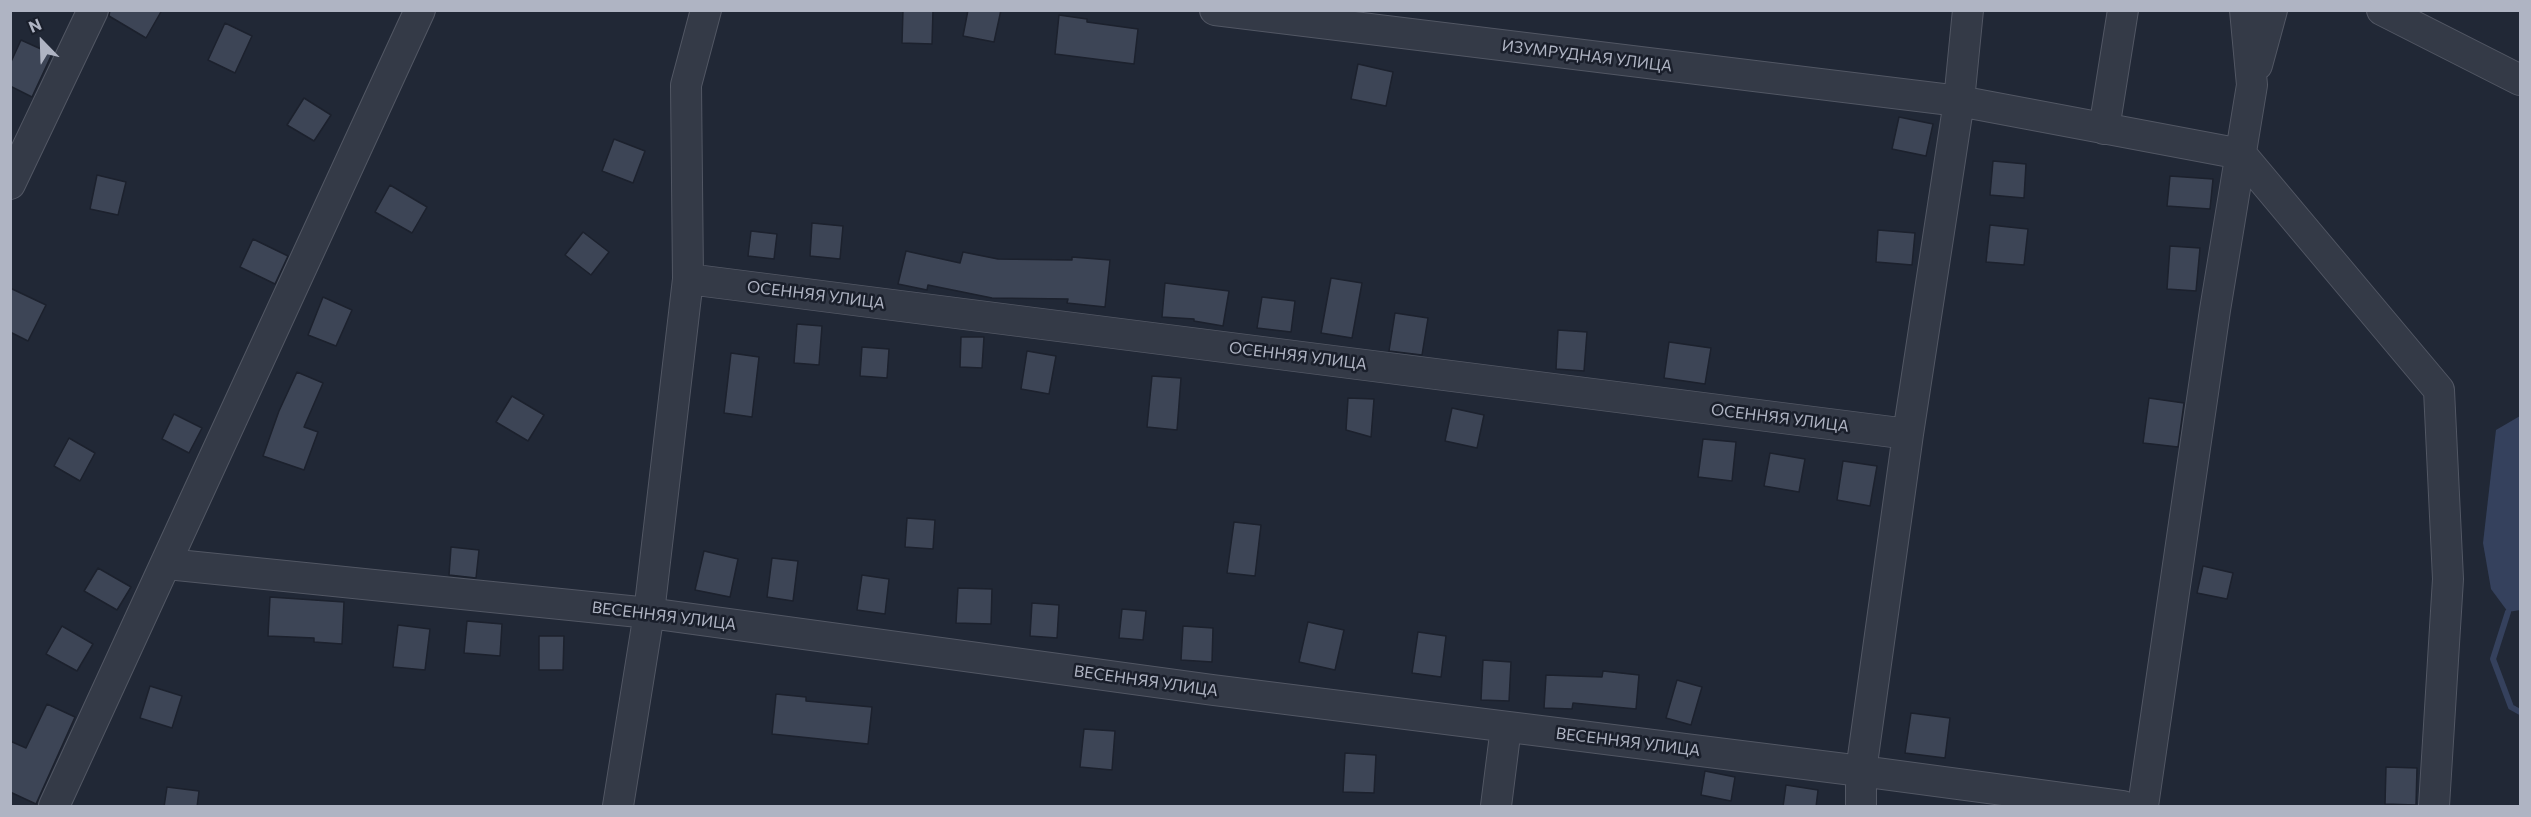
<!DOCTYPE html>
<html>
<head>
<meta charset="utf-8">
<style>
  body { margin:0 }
  #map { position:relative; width:2531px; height:817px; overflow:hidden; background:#212836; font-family:Commissioner,sans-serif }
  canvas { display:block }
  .frame { position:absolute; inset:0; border:12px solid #afb4c3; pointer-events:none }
  .north { position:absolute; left:12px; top:12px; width:60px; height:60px; -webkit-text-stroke:4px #1a1f2b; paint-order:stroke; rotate:337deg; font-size:16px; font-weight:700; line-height:24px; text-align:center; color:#afb4c3 }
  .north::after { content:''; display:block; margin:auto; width:21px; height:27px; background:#afb4c3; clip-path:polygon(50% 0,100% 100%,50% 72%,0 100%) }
</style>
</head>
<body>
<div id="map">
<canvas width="2531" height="817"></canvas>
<div class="frame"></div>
<div class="north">N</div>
</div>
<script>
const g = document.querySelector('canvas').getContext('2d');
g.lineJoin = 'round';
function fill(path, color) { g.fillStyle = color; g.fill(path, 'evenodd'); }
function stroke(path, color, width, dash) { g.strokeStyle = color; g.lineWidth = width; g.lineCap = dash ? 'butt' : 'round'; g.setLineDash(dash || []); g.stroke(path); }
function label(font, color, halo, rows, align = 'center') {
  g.font = font + ' Commissioner,sans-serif'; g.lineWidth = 5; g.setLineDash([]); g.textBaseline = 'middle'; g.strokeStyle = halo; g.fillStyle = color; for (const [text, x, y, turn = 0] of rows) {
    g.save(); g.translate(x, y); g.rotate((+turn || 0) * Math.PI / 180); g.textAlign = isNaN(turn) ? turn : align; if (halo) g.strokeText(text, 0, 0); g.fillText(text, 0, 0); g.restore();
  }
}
fill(new Path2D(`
  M2520 416V610L2508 612 2491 589 2483 543 2496 430Z`), '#35415d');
stroke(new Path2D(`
  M2508 612 2493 659 2511 707 2520 712`), '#35415d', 6);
const building = new Path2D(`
  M110 10H162L146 38 109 16Z
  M903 10H933L932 44 902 43Z
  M968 10H1001L994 42 963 36Z
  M1059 15 1087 19V22L1138 29 1134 64 1055 54Z
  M225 23 252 36 235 73 208 60Z
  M21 40 52 54 32 97 10 86V64Z
  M1358 64 1393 72 1386 106 1351 99Z
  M304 98 331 115 314 141 287 125Z
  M1899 117 1933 124 1926 156 1892 149Z
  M614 139 645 151 633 183 602 171Z
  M1993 161 2026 164 2024 198 1990 195Z
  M97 175 126 182 118 215 90 209Z
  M2170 176 2213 179 2210 209 2167 206Z
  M390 185 427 207 412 233 375 212Z
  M812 223 843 226 840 259 810 256Z
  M1990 225 2028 229 2024 265 1986 262Z
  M1878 230 1915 233 1912 265 1876 262Z
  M751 231 777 234 774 259 748 256Z
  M583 232 609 252 591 275 565 255Z
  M253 239 288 256 275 284 240 267Z
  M2170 246 2200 248 2196 291 2167 289Z
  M906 251 960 263 963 252 998 259 1072 260V257L1110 260 1105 307 1067 303 1068 299 992 298 928 285 927 290 898 284Z
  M1331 278 1362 283 1352 338 1321 333Z
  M1165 283 1229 291 1223 326 1194 321V319L1162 317Z
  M10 288 46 305 28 341 10 332Z
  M323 297 352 310 336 346 308 335Z
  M1262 297 1295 301 1291 332 1257 328Z
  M1395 313 1428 318 1422 355 1389 351Z
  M797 324 822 326 819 365 794 363Z
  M1558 330 1587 332 1584 371 1556 369Z
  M961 337H984L982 368 960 367Z
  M1669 342 1711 348 1705 384 1664 378Z
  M862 347 889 349 887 378 860 376Z
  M1027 351 1056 356 1049 394 1021 389Z
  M731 353 759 357 752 417 724 413Z
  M297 372 323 383 304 427 318 432 304 470 263 456 279 411Z
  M1152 376 1181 378 1177 430 1147 427Z
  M512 396 544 415 528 441 496 422Z
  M1348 398 1374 399 1371 437 1346 430Z
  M2149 398 2184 403 2178 447 2143 443Z
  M1452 408 1484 415 1477 448 1445 441Z
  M174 414 202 428 189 453 162 439Z
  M69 438 95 453 80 481 54 466Z
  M1703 439 1736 442 1732 481 1698 477Z
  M1770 453 1805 459 1799 492 1764 486Z
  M1843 461 1877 466 1870 506 1837 500Z
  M907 518 935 520 933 549 905 547Z
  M1234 522 1261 525 1255 576 1227 573Z
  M451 547 479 550 476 578 449 575Z
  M704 551 738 559 730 597 695 590Z
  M772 558 798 561 793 601 767 597Z
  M2203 566 2233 573 2227 599 2197 593Z
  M98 568 131 587 117 610 84 591Z
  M862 575 889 579 885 614 857 610Z
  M958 588 992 589 991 624 956 623Z
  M270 597 344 602 342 644 314 642V638L268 636Z
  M1032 603 1059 605 1057 638 1030 636Z
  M1122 609 1146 611 1143 640 1119 638Z
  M467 621 502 624 500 656 464 653Z
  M1308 622 1344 630 1335 670 1299 662Z
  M398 625 430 629 425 670 393 667Z
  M62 626 93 644 77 671 46 654Z
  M1183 626 1213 628 1212 662 1181 660Z
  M1418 632 1446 636 1441 677 1412 673Z
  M539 636H564L563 670H539Z
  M1483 660 1511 662 1509 701 1481 700Z
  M1603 671 1639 675 1636 709 1573 703 1572 709 1544 708 1546 675 1602 677Z
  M1677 680 1702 687 1691 725 1666 718Z
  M150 686 182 696 172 728 140 718Z
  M776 694 806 697V701L872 707 868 744 772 734Z
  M47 704 75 717 36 804 10 792V741L26 748Z
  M1911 713 1950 718 1945 758 1905 753Z
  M1084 729 1115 731 1112 770 1080 767Z
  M1345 753 1376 755 1374 793 1343 792Z
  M2386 767 2417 768 2416 805 2385 804Z
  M1705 771 1735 777 1731 801 1701 795Z
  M1786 785 1818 790 1816 807H1783Z
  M167 787 199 791 197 807H164Z`);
fill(building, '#3d4556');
stroke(building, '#1c212d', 1.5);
const minor = new Path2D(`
  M1215 10 1959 101 2241 154 2439 390 2448 579 2434 806
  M2382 10 2520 80
  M2257 65 2272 10
  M2104 129 2123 10
  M10 184 93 10
  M688 279 1908 434
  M167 564 649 613 1213 690 1861 771 2123 806
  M54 806 420 10
  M618 806 649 613 688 279 686 85 706 10
  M1496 806 1506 727
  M1861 806V771L1908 434 1959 101 1968 10
  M2143 806 2215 310 2252 85 2245 10`);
stroke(minor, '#525764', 32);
stroke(minor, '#343a47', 30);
label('16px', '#afb4c3', '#1a1f2b', [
  ["ИЗУМРУДНАЯ УЛИЦА",1587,56,7],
  ["ОСЕННЯЯ УЛИЦА",816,295,7],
  ["ОСЕННЯЯ УЛИЦА",1298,356,7],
  ["ОСЕННЯЯ УЛИЦА",1780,418,7],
  ["ВЕСЕННЯЯ УЛИЦА",664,616,7],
  ["ВЕСЕННЯЯ УЛИЦА",1146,681,8],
  ["ВЕСЕННЯЯ УЛИЦА",1628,742,7]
]);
</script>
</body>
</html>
